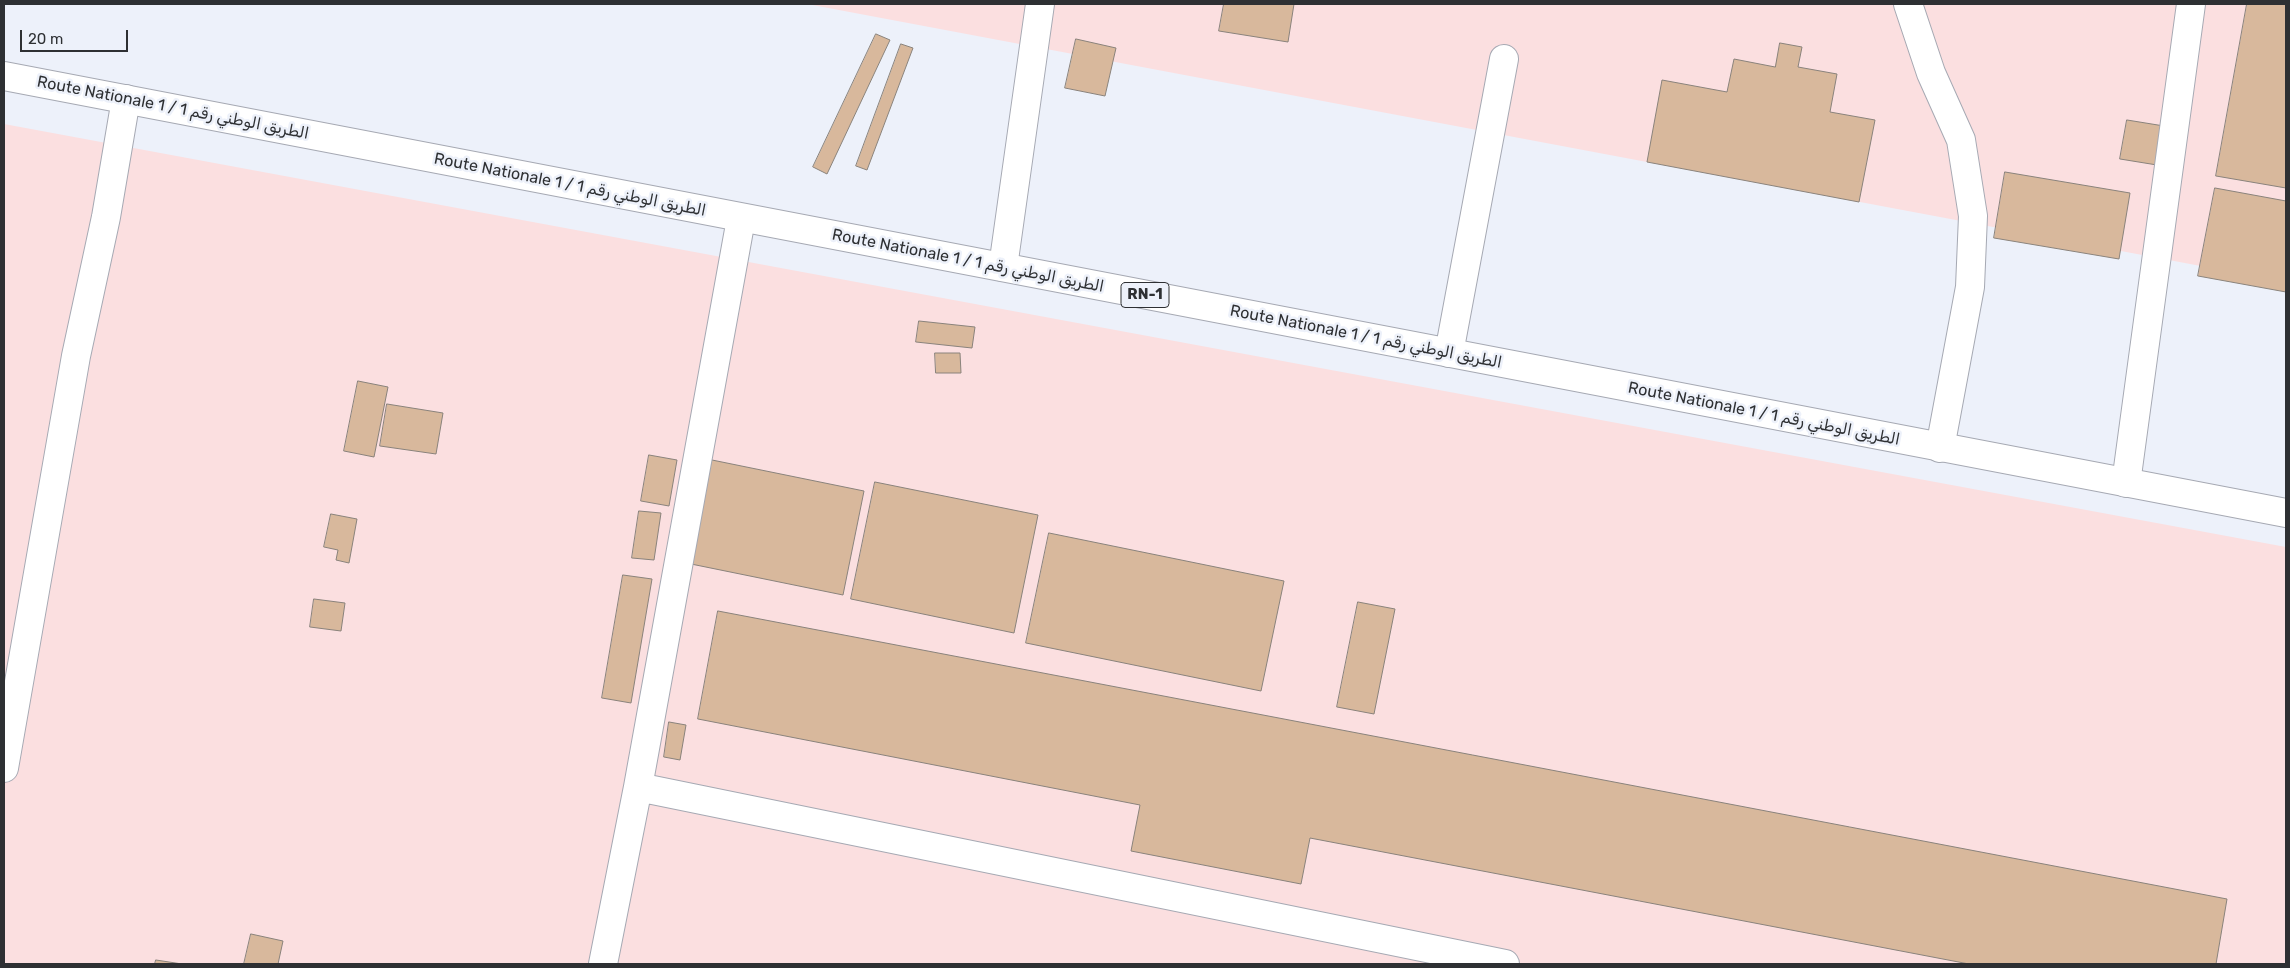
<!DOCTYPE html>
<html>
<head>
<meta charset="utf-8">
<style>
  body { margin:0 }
  #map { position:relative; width:2290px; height:968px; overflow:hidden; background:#edf1fa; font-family:Rubik,sans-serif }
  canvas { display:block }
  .frame { position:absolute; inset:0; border:5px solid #2e3033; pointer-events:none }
  .scale { position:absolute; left:20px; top:30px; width:108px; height:22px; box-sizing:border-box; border:2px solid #2e3033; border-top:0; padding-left:6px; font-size:15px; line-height:18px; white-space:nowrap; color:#2e3033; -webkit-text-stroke:4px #edf1fa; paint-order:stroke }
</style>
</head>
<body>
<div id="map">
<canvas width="2290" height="968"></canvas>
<div class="frame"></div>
<div class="scale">20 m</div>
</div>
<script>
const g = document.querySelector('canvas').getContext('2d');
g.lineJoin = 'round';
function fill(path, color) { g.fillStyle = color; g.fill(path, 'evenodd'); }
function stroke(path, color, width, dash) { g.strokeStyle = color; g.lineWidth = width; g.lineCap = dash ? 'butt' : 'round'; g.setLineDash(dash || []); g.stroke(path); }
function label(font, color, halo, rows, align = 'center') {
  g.font = font + ' Rubik,"Noto Naskh Arabic",sans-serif'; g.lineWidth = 5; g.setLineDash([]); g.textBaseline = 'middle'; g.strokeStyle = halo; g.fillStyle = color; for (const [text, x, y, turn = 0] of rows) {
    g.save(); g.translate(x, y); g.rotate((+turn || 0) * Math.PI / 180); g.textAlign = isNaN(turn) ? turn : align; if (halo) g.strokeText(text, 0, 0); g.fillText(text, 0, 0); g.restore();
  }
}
fill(new Path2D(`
  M807 4H2286V282L1647 162Z
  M4 124 2286 547V964H4Z`), '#fbdfe0');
const building = new Path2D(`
  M1224 4H1294L1288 42 1219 31Z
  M2247 4H2286V188L2216 176Z
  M876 34 890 40 827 174 813 167Z
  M1076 39 1116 48 1105 96 1065 88Z
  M1780 43 1802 47 1798 67 1837 74 1830 112 1875 120 1859 202 1647 162 1662 80 1727 92 1734 59 1775 67Z
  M901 44 913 48 867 170 856 166Z
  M2127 120 2164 126 2157 165 2120 159Z
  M2005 172 2130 193 2119 259 1994 238Z
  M2215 188 2286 201V292L2198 276Z
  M919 321 975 327 972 348 916 342Z
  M935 353H960L961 373H936Z
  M358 381 388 387 374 457 344 451Z
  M387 404 443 413 436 454 380 446Z
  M649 455 677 460 669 506 641 501Z
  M712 460 864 491 843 595 691 564Z
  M875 482 1038 515 1014 633 851 599Z
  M639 511 661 513 654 560 632 558Z
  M331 514 357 519 349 563 336 560 338 550 324 547Z
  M1049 533 1284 581 1261 691 1026 643Z
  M623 575 652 579 631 703 602 698Z
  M314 599 345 603 341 631 310 627Z
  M1358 602 1395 609 1374 714 1337 707Z
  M718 611 2227 899 2216 964H1969L1310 838 1301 884 1131 851 1140 805 698 719Z
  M669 722 686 725 680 760 664 757Z
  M251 934 283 941 278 964H244Z
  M156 960 182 964H155Z`);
fill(building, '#d8b89c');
stroke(building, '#8a837c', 1);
const minor = new Path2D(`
  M1908 4 1931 73 1961 140 1973 216 1970 287 1940 448
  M1003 267 1040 4
  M1449 353 1504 59
  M2126 483 2191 4
  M4 768 76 356 106 217 126 99
  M638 787 741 219
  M603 964 638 787 1505 964`);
const major = new Path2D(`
  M4 76 2286 513`);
stroke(minor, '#a6a9b3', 30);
stroke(major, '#a6a9b3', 30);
stroke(minor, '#fff', 28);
stroke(major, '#fff', 28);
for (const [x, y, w] of [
  [1145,295,48]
]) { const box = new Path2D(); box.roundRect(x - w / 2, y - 12.5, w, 25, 4); g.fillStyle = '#edf1fa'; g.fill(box); stroke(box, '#2e3033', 1); }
label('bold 15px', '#2e3033', null, [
  ["RN-1",1145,295]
]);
label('16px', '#2e3033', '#edf1fa', [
  ["Route Nationale 1 / الطريق الوطني رقم 1",173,108,11],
  ["Route Nationale 1 / الطريق الوطني رقم 1",570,185,11],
  ["Route Nationale 1 / الطريق الوطني رقم 1",968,261,11],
  ["Route Nationale 1 / الطريق الوطني رقم 1",1366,337,11],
  ["Route Nationale 1 / الطريق الوطني رقم 1",1764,414,11]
]);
</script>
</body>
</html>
